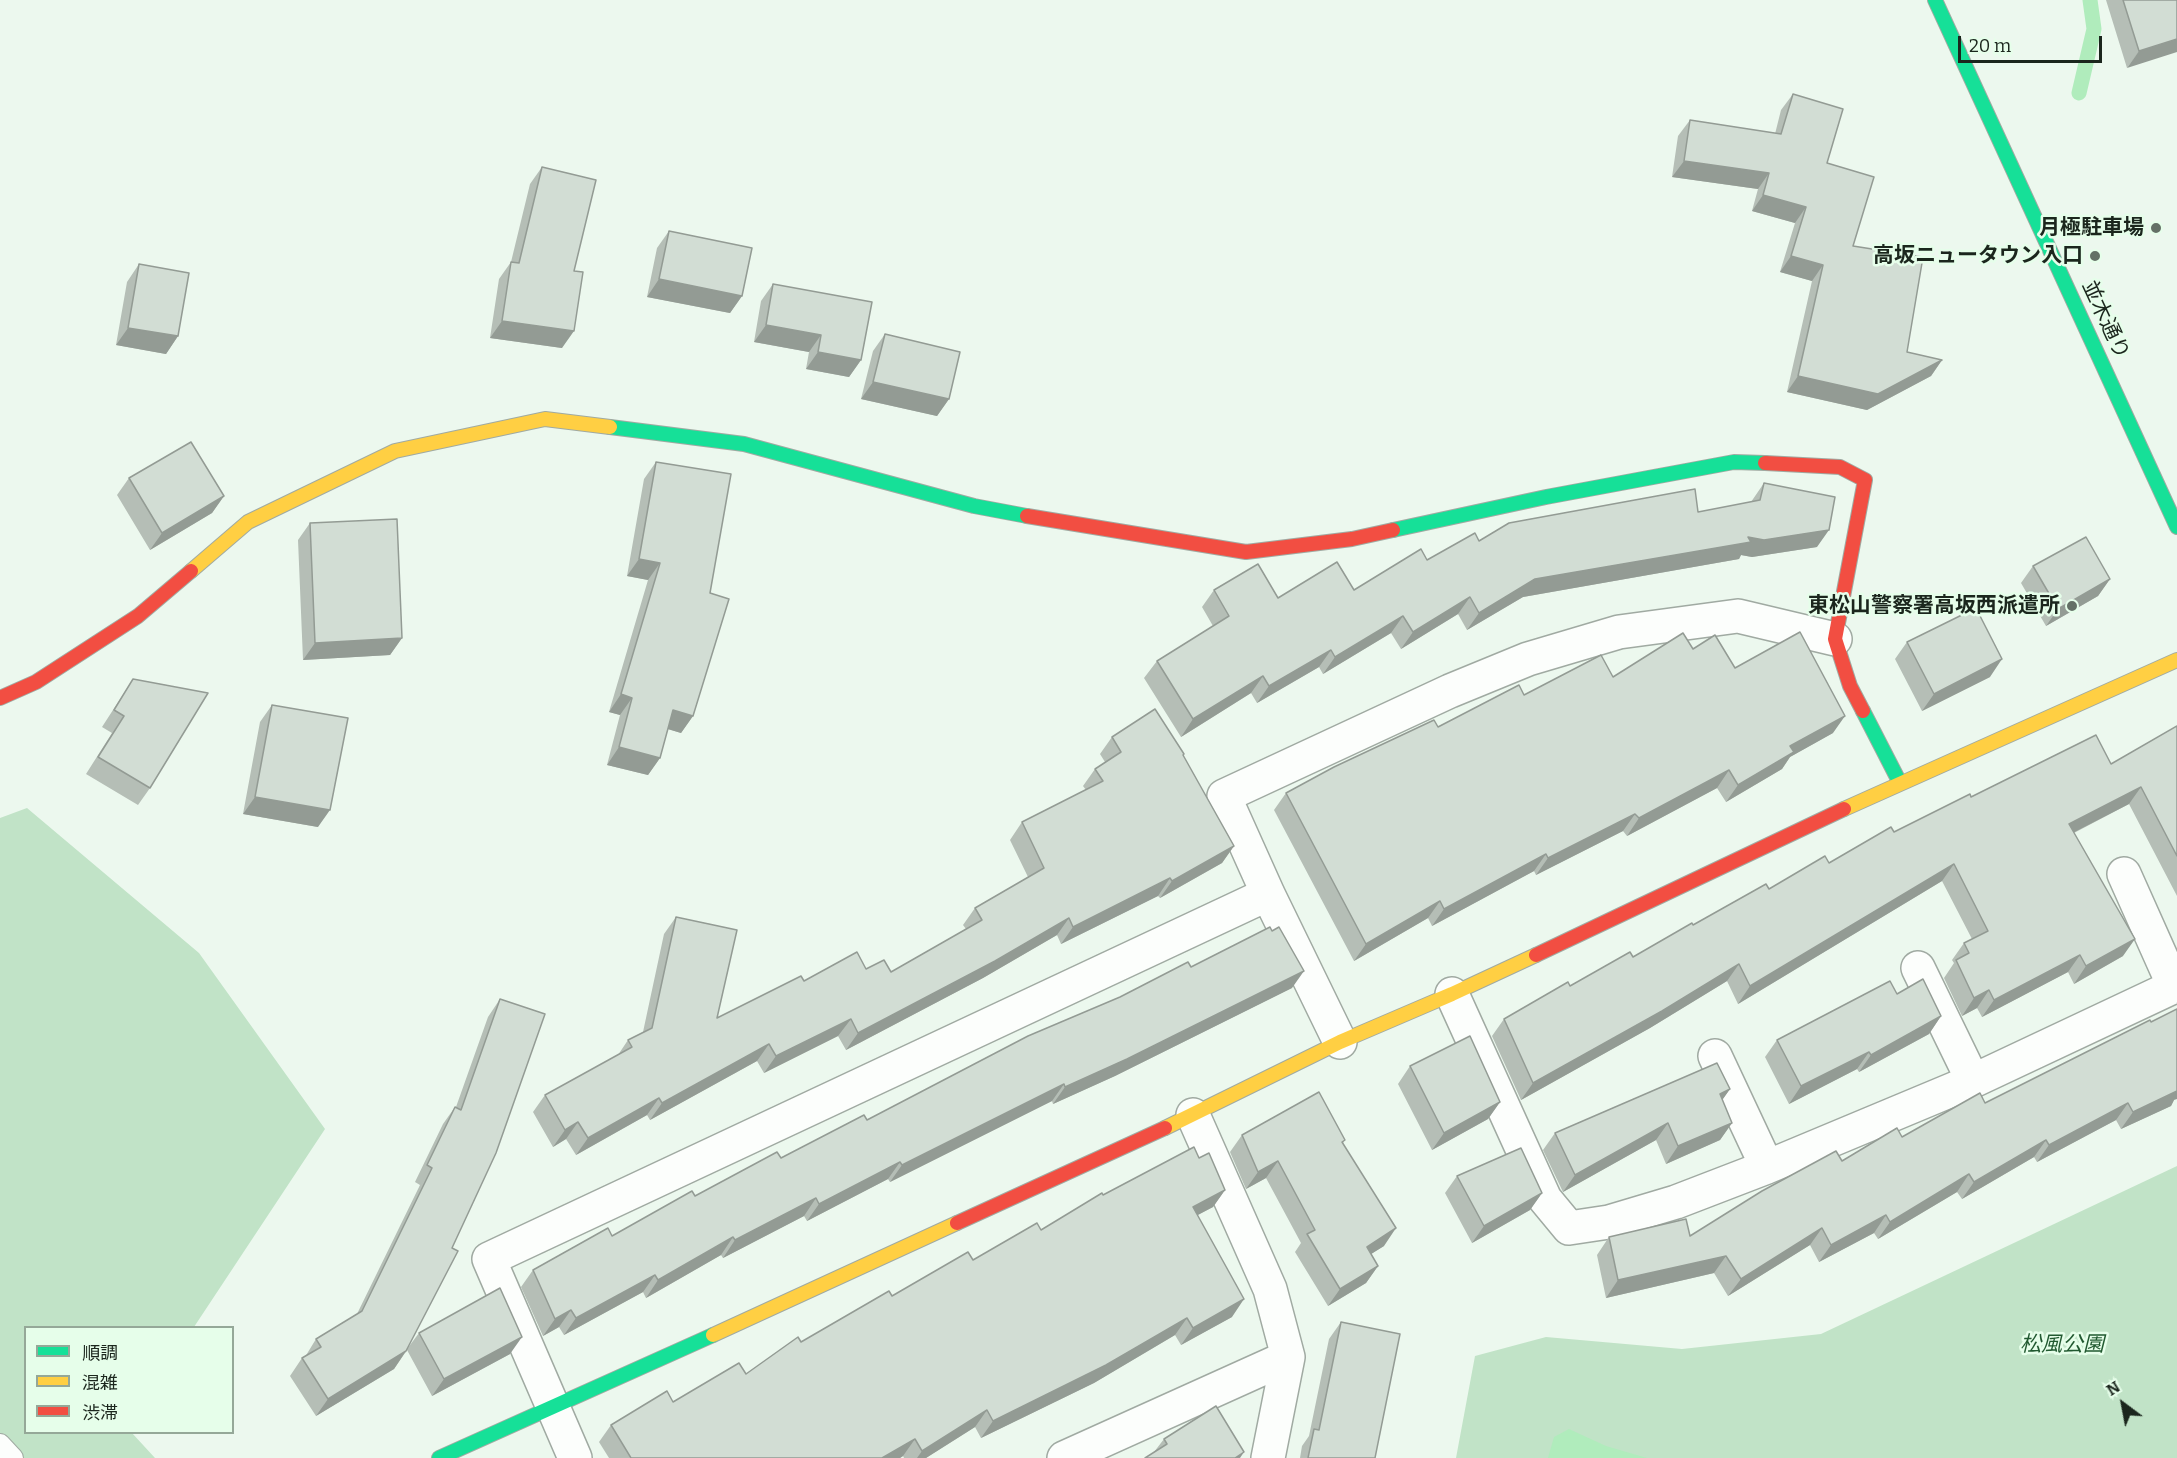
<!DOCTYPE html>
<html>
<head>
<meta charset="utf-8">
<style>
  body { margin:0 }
  #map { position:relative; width:2177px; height:1458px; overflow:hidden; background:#ecf8ee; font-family:Bitter,"Noto Sans JP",serif }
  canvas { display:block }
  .legend { position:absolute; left:24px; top:1326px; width:210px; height:108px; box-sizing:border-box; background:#e6feea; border:2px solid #95a898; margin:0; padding:8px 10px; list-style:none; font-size:18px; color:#1b261d }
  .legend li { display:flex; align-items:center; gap:12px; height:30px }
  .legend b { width:30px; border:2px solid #95a898 }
  .north { position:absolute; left:2093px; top:1374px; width:60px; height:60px; -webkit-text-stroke:4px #e6feea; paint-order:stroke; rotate:328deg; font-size:16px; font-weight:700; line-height:24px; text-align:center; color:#1b261d }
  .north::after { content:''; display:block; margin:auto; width:21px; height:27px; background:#1b261d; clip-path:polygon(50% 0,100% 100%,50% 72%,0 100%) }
  .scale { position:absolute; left:1958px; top:36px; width:144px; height:27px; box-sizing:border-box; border:3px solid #1b261d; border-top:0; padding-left:8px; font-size:18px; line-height:21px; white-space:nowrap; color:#1b261d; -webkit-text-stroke:4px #e6feea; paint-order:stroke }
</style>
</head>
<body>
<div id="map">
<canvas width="2177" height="1458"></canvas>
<ul class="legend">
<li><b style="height:8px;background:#16e098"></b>順調</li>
<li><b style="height:8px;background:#ffcf43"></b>混雑</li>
<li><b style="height:8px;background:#f24e42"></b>渋滞</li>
</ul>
<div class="north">N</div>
<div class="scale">20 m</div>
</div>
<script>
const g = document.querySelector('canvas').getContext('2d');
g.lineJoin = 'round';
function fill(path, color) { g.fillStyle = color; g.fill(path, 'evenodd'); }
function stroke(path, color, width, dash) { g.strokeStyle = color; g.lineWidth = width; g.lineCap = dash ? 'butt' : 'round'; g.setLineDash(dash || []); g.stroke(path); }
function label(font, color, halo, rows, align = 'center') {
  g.font = font + ' Bitter,"Noto Sans JP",serif'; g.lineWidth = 5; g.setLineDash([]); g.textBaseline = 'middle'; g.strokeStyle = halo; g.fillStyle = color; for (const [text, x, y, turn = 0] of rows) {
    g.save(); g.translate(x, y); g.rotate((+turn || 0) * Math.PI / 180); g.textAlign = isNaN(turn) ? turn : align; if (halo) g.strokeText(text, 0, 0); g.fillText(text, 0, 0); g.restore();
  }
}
fill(new Path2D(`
  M27 808 199 953 325 1129 194 1327 26 1328V1432L132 1433 155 1458H0V818Z
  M2177 1166V1458H1456L1475 1356 1546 1337 1682 1349 1821 1334Z`), '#c1e3c7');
fill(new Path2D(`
  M1569 1429 1606 1446 1647 1458H1548L1554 1437Z`), '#b0ecbc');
stroke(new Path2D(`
  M2079 93 2094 29 2090 0`), '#b0ecbc', 15);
const lane = new Path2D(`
  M0 1444 13 1458`);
const street = new Path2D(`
  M2124 874 2174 986
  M1918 968 1973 1081
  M1452 994 1545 1199 1569 1228 1609 1222 1676 1202 1767 1167 1973 1081 2177 985
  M1340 1042 1268 894 1224 796 1450 691 1528 659 1619 632 1738 616 1835 639
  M1715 1056 1767 1167
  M1193 1115 1270 1289 1288 1357 1268 1458
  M575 1458 489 1259 1268 894
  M1064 1458 1288 1357`);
const fast = new Path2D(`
  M1935 0 2177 527
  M610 427 744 444 974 506 1027 516
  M1393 530 1546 497 1734 462 1765 463
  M1863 711 1900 783
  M439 1458 713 1335`);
const slow = new Path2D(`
  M191 571 248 522 395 451 545 419 610 427
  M1844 809 2177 660
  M1165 1128 1340 1042 1452 994 1536 955
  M713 1335 957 1223`);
const jam = new Path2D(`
  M1765 463 1840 467 1865 480 1835 639 1850 686 1863 711
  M1027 516 1246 552 1352 539 1393 530
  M0 698 36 682 138 616 191 571
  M1536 955 1844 809
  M957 1223 1165 1128`);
stroke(lane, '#a0aaa2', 22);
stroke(street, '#a0aaa2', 36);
stroke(fast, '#a0aaa2', 16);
stroke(slow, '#a0aaa2', 16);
stroke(jam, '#a0aaa2', 16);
stroke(lane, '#fcfefc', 20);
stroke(street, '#fcfefc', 33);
stroke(fast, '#16e098', 14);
stroke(slow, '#ffcf43', 14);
stroke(jam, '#f24e42', 14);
fill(new Path2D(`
  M2106 0H2177L2127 68Z
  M1793 94 1827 163 1853 246 1907 352 1942 360 1931 376 1867 410 1787 392 1812 281 1780 272 1795 223 1752 211 1758 189 1672 177 1678 136 1690 120 1775 134 1781 110Z
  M542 167 574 271 562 348 490 338 499 279 511 262 530 184Z
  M669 231 742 296 730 313 647 297 657 248Z
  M139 264 178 336 166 354 116 345 127 282Z
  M773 284 861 360 849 377 806 369 809 352 754 342 761 301Z
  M885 334 949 399 937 416 861 399 873 351Z
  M656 462 710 593 693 716 681 733 668 729 660 758 648 775 607 765 620 715 609 712 648 580 627 576 644 479Z
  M129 478 224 496 212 513 150 550 117 495Z
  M1764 483 1817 547 1752 557 1741 555 1739 559 1523 597 1467 630 1458 614 1401 649 1391 633 1323 674 1319 667 1257 703 1251 693 1181 737 1144 678 1157 661 1213 626 1202 607 1214 590 1278 598 1354 590 1427 560 1479 541 1698 512 1751 502Z
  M310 523 402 638 390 655 303 660 298 540Z
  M2033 566 2110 579 2098 596 2046 626 2021 583Z
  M1907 642 1990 677 1922 711 1895 659Z
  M1693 649 1735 668 1833 733 1790 757 1782 769 1726 802 1717 788 1627 836 1623 831 1536 875 1534 871 1432 926 1428 918 1354 961 1274 810 1286 793 1438 727 1524 695 1613 677Z
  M133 679 150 788 138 805 86 774 112 733 102 727Z
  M272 705 318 827 243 814 260 722Z
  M2177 726V896L2129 804 2074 833 2123 956 2074 984 2068 972 1982 1017 1977 1008 1962 1016 1944 978 1954 963 1952 960 1964 943 1972 939 1942 881 1738 1004 1727 981 1650 1028 1521 1100 1492 1036 1504 1019 1570 986 1633 957 1693 925 1769 889 1829 863 1971 797 2111 764Z
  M1112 737 1183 755 1234 846 1222 863 1160 898 1158 896 1061 944 1057 935 983 978 846 1050 838 1036 764 1073 757 1061 650 1120 647 1115 576 1155 566 1139 553 1147 533 1112 545 1095 618 1055 628 1040 643 1032 664 934 676 917 717 1018 804 981 866 969 891 972 966 929 963 925 975 908 1028 877 1010 840 1022 822 1086 790 1083 786 1095 769 1105 762 1100 754Z
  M1191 967 1292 988 1115 1076 1053 1104 1052 1101 890 1182 888 1179 807 1221 804 1216 723 1258 721 1255 646 1298 643 1292 564 1335 559 1327 543 1336 521 1287 533 1270 612 1236 695 1196 867 1120Z
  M1897 994 1941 1016 1929 1034 1859 1072 1857 1069 1789 1104 1765 1057 1777 1040Z
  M500 999 452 1248 407 1349 419 1333 510 1354 432 1396 407 1350 394 1369 316 1416 290 1376 302 1358 305 1357 316 1339 357 1314 420 1185 415 1182 443 1124 455 1107H456L488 1017Z
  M1410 1066 1500 1102 1488 1119 1432 1150 1398 1084Z
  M1730 1089 1722 1100 1732 1123 1720 1140 1666 1164 1656 1140 1563 1192 1543 1150 1555 1133Z
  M2174 1100 2171 1106 2121 1129 2116 1120 2037 1162 2034 1157 1962 1199 1957 1192 1878 1239 1874 1233 1819 1262 1810 1245 1728 1296 1714 1273 1606 1298 1597 1255 1609 1237 1690 1236 1842 1161 1985 1103Z
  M1242 1135 1345 1140 1343 1143 1384 1246 1371 1254 1378 1266 1366 1283 1328 1306 1295 1252 1301 1243 1266 1178 1246 1189 1230 1152Z
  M1199 1158 1225 1190 1213 1207 1197 1215 1232 1317 1181 1345 1175 1335 1094 1383 981 1438 975 1427 926 1458H904L903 1456 900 1458H609L599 1442 611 1425 746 1374 801 1342 892 1296 1041 1230 1103 1195Z
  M1457 1176 1542 1193 1530 1210 1472 1243 1445 1193Z
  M1341 1322 1375 1458H1300L1302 1446 1309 1436 1329 1339Z
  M1164 1439 1240 1458 1154 1452Z`), '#b5beb6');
fill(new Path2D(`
  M2177 39V52L2127 68 2139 51Z
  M1684 161 1769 173 1758 189 1672 177Z
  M1763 195 1806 207 1795 223 1752 211Z
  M1791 256 1823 265 1812 281 1780 272Z
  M659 279 742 296 730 313 647 297Z
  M502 321 574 331 562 348 490 338Z
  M766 325 821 335 809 352 754 342Z
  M128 328 178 336 166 354 116 345Z
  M818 352 861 360 849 377 806 369Z
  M1942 360 1931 376 1867 410 1787 392 1798 376Z
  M873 382 949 399 937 416 861 399Z
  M224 496 212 513 150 550 162 533Z
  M1829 530 1817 547 1752 557 1741 555 1739 559 1523 597 1467 630 1479 613 1535 579 1748 537Z
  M639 559 660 563 648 580 627 576Z
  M2110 579 2098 596 2046 626 2058 609Z
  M1470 597 1458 614 1401 649 1413 632Z
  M1403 616 1391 633 1323 674 1335 657Z
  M402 638 390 655 303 660 315 643Z
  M1331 650 1319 667 1257 703 1269 686Z
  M2002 659 1990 677 1922 711 1934 694Z
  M1263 676 1251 693 1181 737 1193 719Z
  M621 694 632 698 620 715 609 712Z
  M673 710 693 716 681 733 661 727Z
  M1845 716 1833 733 1790 757 1782 769 1726 802 1738 785 1790 746Z
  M619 747 660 758 648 775 607 765Z
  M1729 770 1717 788 1627 836 1639 818Z
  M2141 787 2129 804 2057 841 2069 824Z
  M255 797 330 810 318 827 243 814Z
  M1635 814 1623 831 1536 875 1548 858Z
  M1234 846 1222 863 1160 898 1172 881Z
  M1546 854 1534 871 1432 926 1444 909Z
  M1954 864 1942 881 1738 1004 1750 986Z
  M1170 878 1158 896 1061 944 1073 927Z
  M1440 901 1428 918 1354 961 1366 944Z
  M1069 918 1057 935 983 978 846 1050 858 1033Z
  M2135 939 2123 956 2074 984 2086 966Z
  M2080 955 2068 972 1982 1017 1994 1000Z
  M1739 964 1727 981 1650 1028 1521 1100 1533 1083Z
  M1304 971 1292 988 1115 1076 1053 1104 1065 1087Z
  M1989 990 1977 1008 1962 1016 1974 998Z
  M1941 1016 1929 1034 1859 1072 1871 1055Z
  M851 1019 838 1036 764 1073 776 1056Z
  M769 1044 757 1061 650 1120 662 1103Z
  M1869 1052 1857 1069 1789 1104 1801 1086Z
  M1064 1084 1052 1101 890 1182 902 1165Z
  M1730 1089 1718 1106 1720 1094Z
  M2177 1091V1099L2174 1100 2171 1106 2121 1129 2133 1112Z
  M659 1098 647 1115 576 1155 588 1138Z
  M1500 1102 1488 1119 1432 1150 1444 1133Z
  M2128 1103 2116 1120 2037 1162 2049 1145Z
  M578 1122 566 1139 553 1147 565 1130Z
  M1668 1123 1656 1140 1563 1192 1575 1175Z
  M1732 1123 1720 1140 1666 1164 1678 1146Z
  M2046 1140 2034 1157 1962 1199 1974 1182Z
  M1278 1161 1266 1178 1246 1189 1258 1172Z
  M900 1162 888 1179 807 1221 819 1204Z
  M1969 1174 1957 1192 1878 1239 1890 1222Z
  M1225 1190 1213 1207 1181 1224 1193 1207Z
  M1542 1193 1530 1210 1472 1243 1484 1226Z
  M816 1198 804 1216 723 1258 735 1240Z
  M1886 1215 1874 1233 1819 1262 1831 1245Z
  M1396 1228 1384 1246 1355 1264 1367 1247Z
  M1822 1228 1810 1245 1728 1296 1741 1279Z
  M733 1237 721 1255 646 1298 658 1280Z
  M1726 1256 1714 1273 1606 1298 1618 1280Z
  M1378 1266 1366 1283 1328 1306 1340 1289Z
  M655 1275 643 1292 564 1335 576 1318Z
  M1244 1299 1232 1317 1181 1345 1193 1328Z
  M571 1310 559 1327 543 1336 555 1319Z
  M1187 1318 1175 1335 1094 1383 981 1438 993 1421Z
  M522 1337 510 1354 432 1396 444 1379Z
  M406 1351 394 1369 316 1416 328 1399Z
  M987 1410 975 1427 926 1458H917L922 1451Z
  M915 1439 903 1456 900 1458H882Z
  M1244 1452 1240 1458H1235Z`), '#939b94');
const building = new Path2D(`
  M2123 0H2177V39L2139 51Z
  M1793 94 1843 109 1827 163 1874 177 1853 246 1923 257 1907 352 1942 360 1878 394 1798 376 1823 265 1791 256 1806 207 1763 195 1769 173 1684 161 1690 120 1781 134Z
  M542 167 596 180 574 271 583 272 574 331 502 321 511 262 519 263Z
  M669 231 752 248 742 296 659 279Z
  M139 264 189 273 178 336 128 328Z
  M773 284 872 302 861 360 818 352 821 335 766 325Z
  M885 334 960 352 949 399 873 382Z
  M191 442 224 496 162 533 129 478Z
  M656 462 731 474 710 593 729 599 693 716 673 710 660 758 619 747 632 698 621 694 660 563 639 559Z
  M1764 483 1835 497 1829 530 1764 540 1748 537 1751 542 1535 579 1479 613 1470 597 1413 632 1403 616 1335 657 1331 650 1269 686 1263 676 1193 719 1157 661 1229 616 1214 590 1258 564 1278 598 1337 562 1354 590 1421 549 1427 560 1475 533 1479 541 1509 523 1695 489 1698 512 1760 500Z
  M397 519 402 638 315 643 310 523Z
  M2086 537 2110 579 2058 609 2033 566Z
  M1976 608 2002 659 1934 694 1907 642Z
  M1800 632 1845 716 1790 746 1794 752 1738 785 1729 770 1639 818 1635 814 1548 858 1546 854 1444 909 1440 901 1366 944 1286 793 1334 767 1434 720 1438 727 1519 685 1524 695 1601 655 1613 677 1683 633 1693 649 1715 635 1735 668Z
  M133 679 208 693 150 788 98 757 124 716 114 710Z
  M272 705 348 718 330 810 255 797Z
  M1155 709 1184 754 1183 755 1234 846 1172 881 1170 878 1073 927 1069 918 995 961 858 1033 851 1019 776 1056 769 1044 662 1103 659 1098 588 1138 578 1122 565 1130 545 1095 632 1047 628 1040 652 1028 676 917 737 930 717 1018 801 976 804 981 857 952 866 969 884 960 891 972 982 920 975 908 1044 868 1022 822 1103 781 1095 769 1121 752 1112 737Z
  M2177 726V856L2141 787 2069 824 2135 939 2086 966 2080 955 1994 1000 1989 990 1974 998 1956 960 1969 953 1964 943 1988 931 1954 864 1750 986 1739 964 1662 1011 1533 1083 1504 1019 1568 982 1570 986 1630 952 1633 957 1692 923 1693 925 1766 884 1769 889 1825 856 1829 863 1891 827 1894 832 1970 794 1971 797 2096 735 2111 764Z
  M1270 927 1272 931 1279 927 1304 971 1127 1059 1065 1087 1064 1084 902 1165 900 1162 819 1204 816 1198 735 1240 733 1237 658 1280 655 1275 576 1318 571 1310 555 1319 533 1270 608 1228 612 1236 692 1191 695 1196 777 1152 781 1158 864 1115 867 1120 1028 1036 1120 997 1188 962 1191 967Z
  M1923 979 1941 1016 1871 1055 1869 1052 1801 1086 1777 1040 1890 981 1897 994Z
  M500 999 545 1014 496 1153 452 1248 458 1251 406 1351 328 1399 302 1358 321 1347 316 1339 362 1311 432 1168 427 1165 455 1107 461 1110Z
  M2177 1009V1091L2133 1112 2128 1103 2049 1145 2046 1140 1974 1182 1969 1174 1890 1222 1886 1215 1831 1245 1822 1228 1741 1279 1726 1256 1618 1280 1609 1237 1686 1219 1690 1236 1762 1191 1836 1151 1842 1161 1897 1128 1902 1137 1980 1093 1985 1103 2150 1020 2151 1022Z
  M1470 1036 1500 1102 1444 1133 1410 1066Z
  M1717 1063 1730 1089 1720 1094 1732 1123 1678 1146 1668 1123 1575 1175 1555 1133Z
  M1319 1092 1345 1140 1342 1142 1396 1228 1367 1247 1378 1266 1340 1289 1307 1234 1315 1230 1278 1161 1258 1172 1242 1135Z
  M1194 1147 1199 1158 1209 1153 1225 1190 1193 1207 1244 1299 1193 1328 1187 1318 1106 1365 993 1421 987 1410 922 1451 915 1439 882 1458H631L611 1425 667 1391 673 1402 739 1363 746 1374 798 1337 801 1342 889 1291 892 1296 968 1252 973 1260 1037 1223 1041 1230 1102 1193 1103 1195Z
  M1521 1148 1542 1193 1484 1226 1457 1176Z
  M500 1288 522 1337 444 1379 419 1333Z
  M1341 1322 1400 1334 1375 1458H1308L1314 1429 1319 1430Z
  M1216 1406 1244 1452 1235 1458H1145L1167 1444 1164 1439Z`);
fill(building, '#d2ddd4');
stroke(building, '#939b94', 1.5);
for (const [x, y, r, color] of [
  [2156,228,6,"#647066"],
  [2095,256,6,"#647066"],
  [2072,606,6,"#647066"]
]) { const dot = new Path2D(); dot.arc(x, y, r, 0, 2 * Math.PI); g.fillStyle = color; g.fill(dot); stroke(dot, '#e6feea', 2); }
label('bold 21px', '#1b261d', '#e6feea', [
  ["月極駐車場",2144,228],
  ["高坂ニュータウン入口",2083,256],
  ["東松山警察署高坂西派遣所",2060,606]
], 'right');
label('21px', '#1b261d', '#e6feea', [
  ["並木通り",2105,320,65]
]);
label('italic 21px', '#215930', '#e6feea', [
  ["松風公園",2062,1345]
]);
</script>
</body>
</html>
